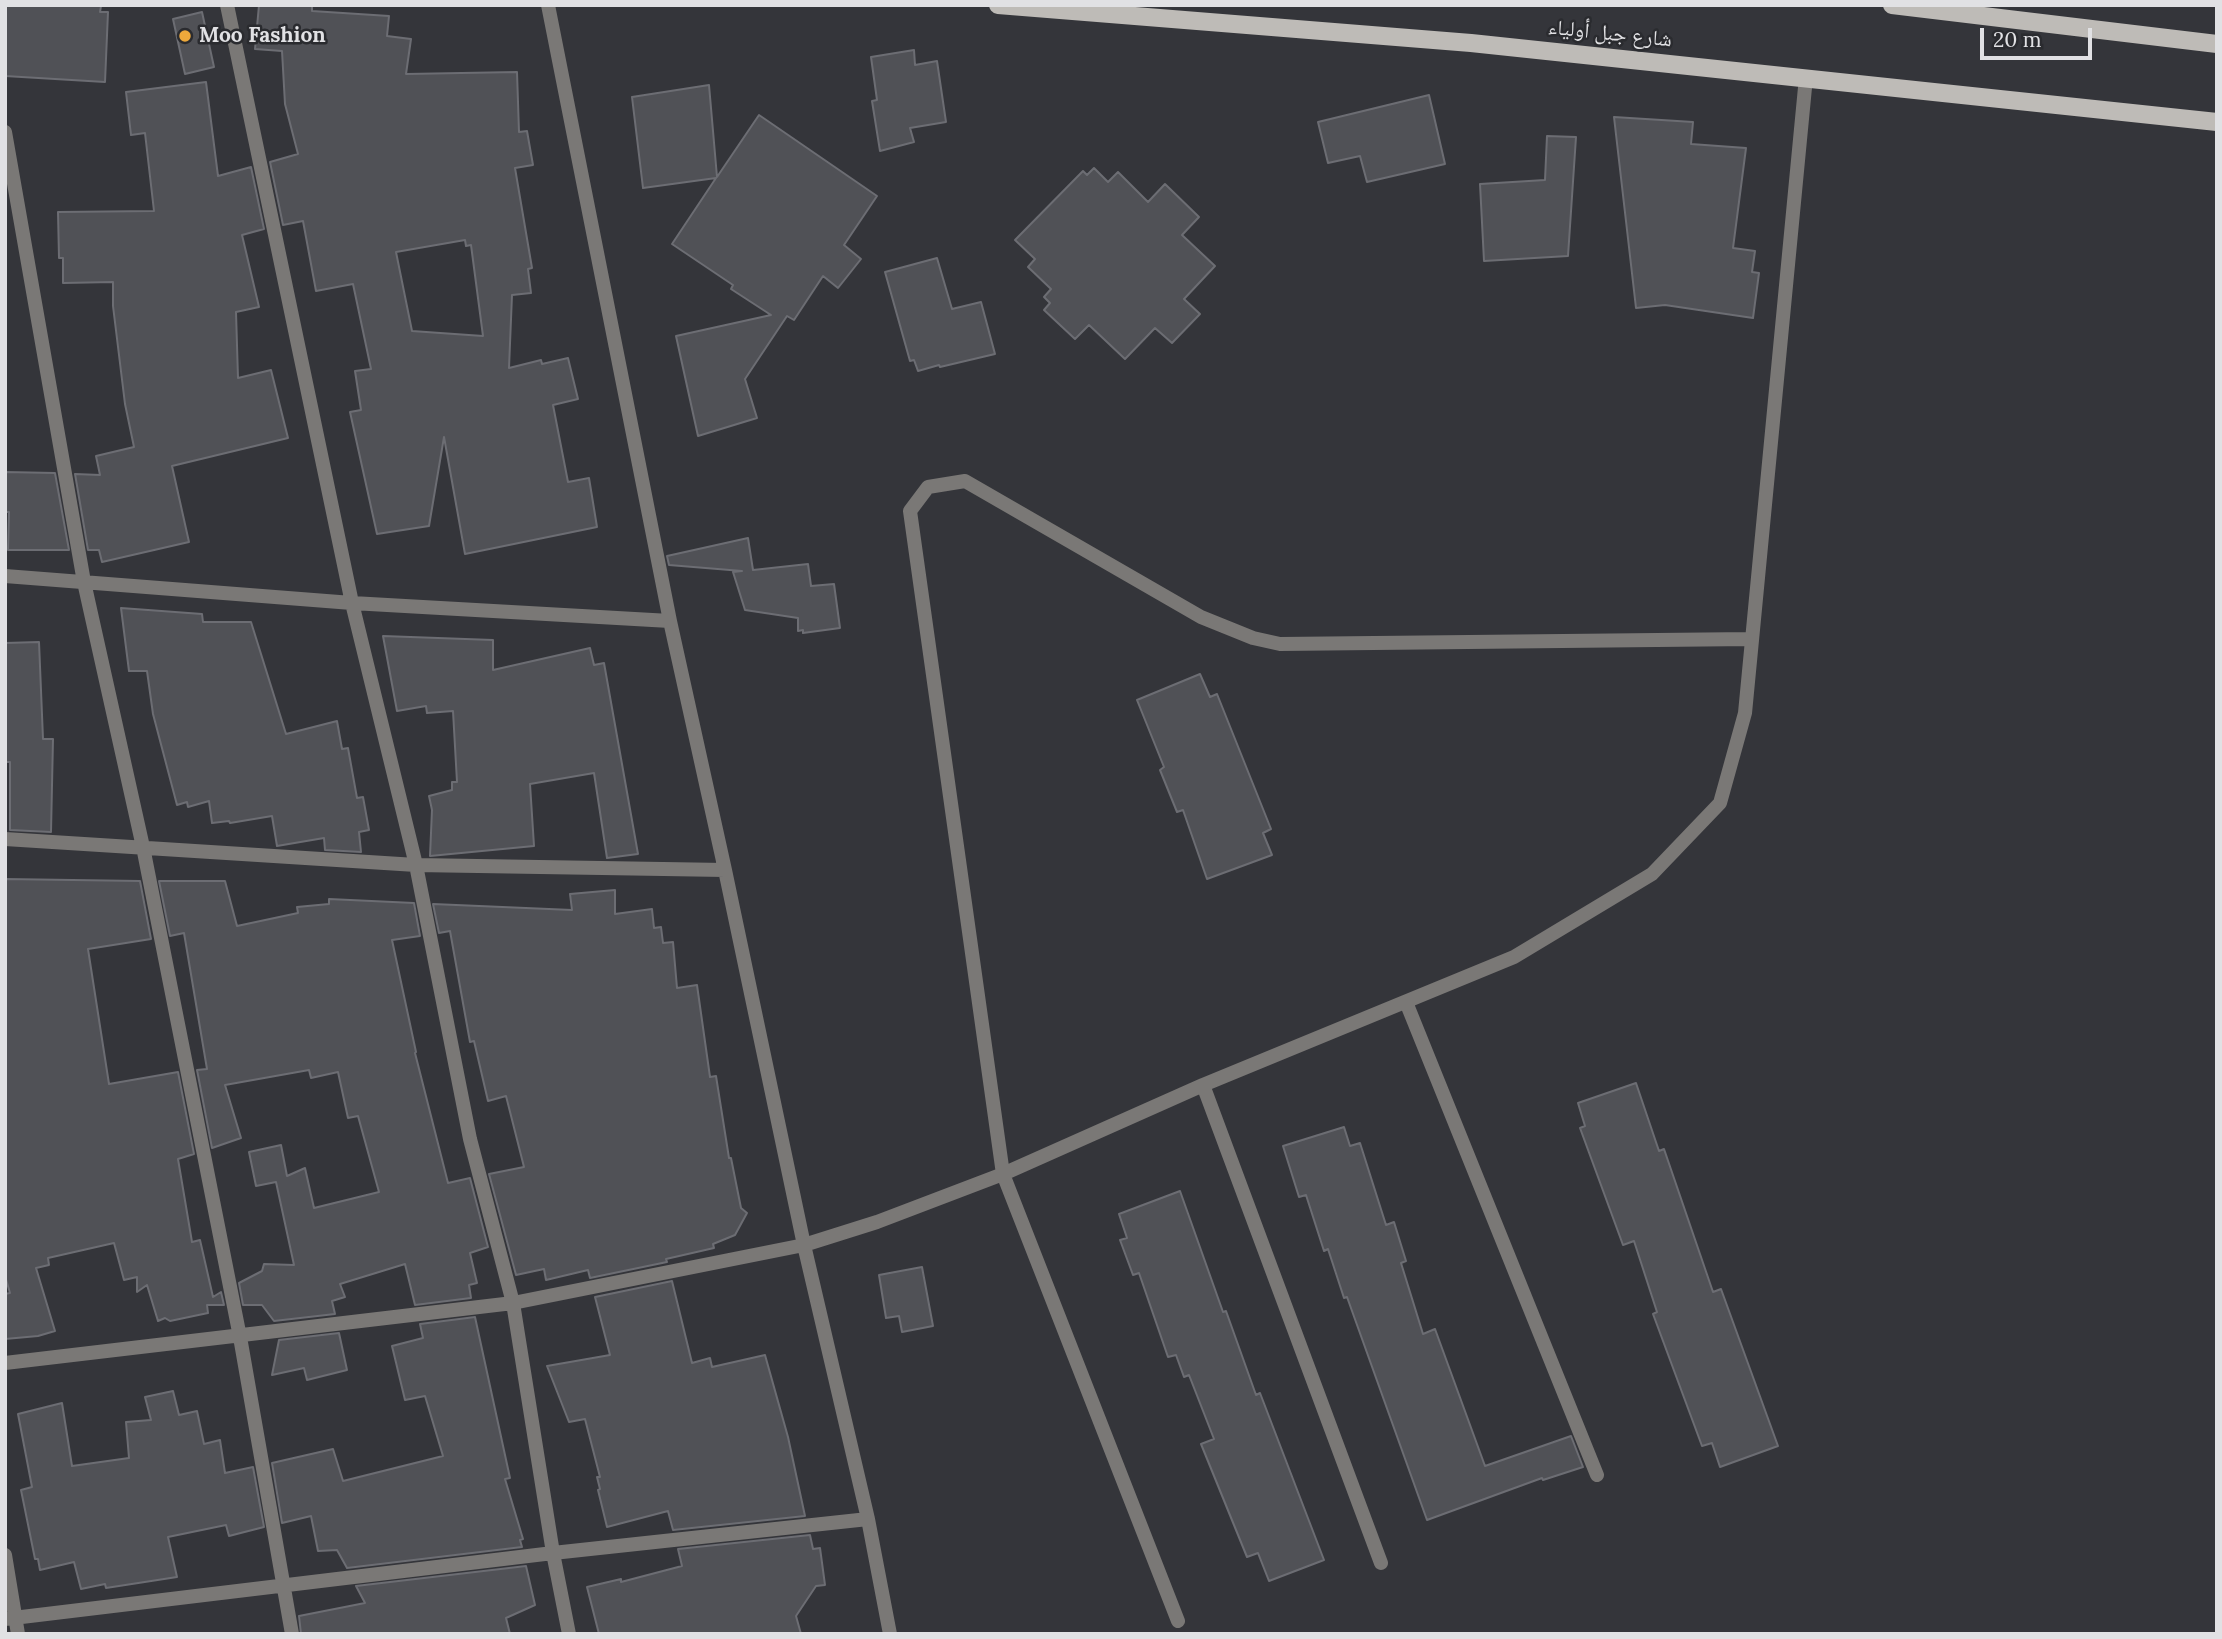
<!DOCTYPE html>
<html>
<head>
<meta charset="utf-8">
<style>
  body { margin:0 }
  #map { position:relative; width:2222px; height:1639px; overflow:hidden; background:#34353a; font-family:Lora,serif }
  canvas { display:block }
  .frame { position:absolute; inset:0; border:7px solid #e1e1e4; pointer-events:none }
  .scale { position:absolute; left:1980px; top:28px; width:112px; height:32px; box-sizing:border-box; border:4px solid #e1e1e4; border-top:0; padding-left:9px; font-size:21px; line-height:24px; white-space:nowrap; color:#e1e1e4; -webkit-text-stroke:5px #2a2b2f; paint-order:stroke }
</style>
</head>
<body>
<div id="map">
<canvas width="2222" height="1639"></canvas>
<div class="frame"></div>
<div class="scale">20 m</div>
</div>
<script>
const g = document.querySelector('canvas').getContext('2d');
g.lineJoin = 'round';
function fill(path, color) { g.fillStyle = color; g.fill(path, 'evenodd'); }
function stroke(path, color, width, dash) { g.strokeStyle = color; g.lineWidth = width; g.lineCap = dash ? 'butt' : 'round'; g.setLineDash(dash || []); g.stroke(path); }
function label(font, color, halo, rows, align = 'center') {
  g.font = font + ' Lora,"Noto Naskh Arabic",serif'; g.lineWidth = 5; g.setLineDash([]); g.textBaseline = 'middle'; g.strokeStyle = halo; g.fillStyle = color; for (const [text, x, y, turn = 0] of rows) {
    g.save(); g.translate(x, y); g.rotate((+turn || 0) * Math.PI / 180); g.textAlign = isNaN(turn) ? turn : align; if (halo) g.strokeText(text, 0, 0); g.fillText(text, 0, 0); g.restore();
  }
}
const building = new Path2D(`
  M5 5 101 6 100 12H108L105 82 5 76Z
  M259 5H312V11L389 16 387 36 411 39 406 74 517 72 519 132 527 131 533 165 515 168 532 268 528 269 531 293 512 295 509 368 541 360 542 364 568 358 578 399 553 405 568 482 589 478 597 527 465 554 444 437 429 526 377 534 350 412 361 410 355 371 371 369 353 284 316 291 303 221 283 225 270 162 298 154 285 104 282 51 255 49ZM465 240 466 246 471 245 483 336 412 331 396 252Z
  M202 12 214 67 185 74 173 19Z
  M914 50 915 65 937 61 946 122 910 128 914 142 880 151 872 101 877 100 871 57Z
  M206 82 218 176 251 167 264 229 242 235 259 307 236 312 238 378 271 370 288 438 172 466 189 542 102 562 99 550H88L75 474 100 475 96 456 134 447 125 404 113 306V282L63 283V258H59L58 212 154 211 145 133 131 135 126 92Z
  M709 85 717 177 759 115 877 196 844 245 861 259 838 288 823 276 794 320 787 316 745 379 757 418 698 436 676 336 771 315 731 289 733 285 672 244 716 178 643 188 632 97Z
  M1429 95 1445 164 1367 182 1360 156 1328 163 1318 122Z
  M1614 117 1693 122 1691 144 1746 148 1733 248 1755 251 1752 272 1759 273 1753 318 1665 305 1636 308Z
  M1547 136 1576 137 1568 256 1484 261 1480 184 1545 180Z
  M1094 168 1108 182 1118 172 1148 202 1165 184 1199 217 1182 235 1215 266 1184 299 1200 314 1172 343 1155 328 1125 359 1089 325 1075 339 1044 310 1050 303 1044 297 1051 289 1028 267 1035 259 1015 240 1083 171 1087 175Z
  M937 258 952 309 981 302 995 354 940 367 939 365 918 371 914 360 910 361 885 272Z
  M5 472 55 473 69 550H8L9 512H5Z
  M748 538 753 570 808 564 811 586 834 584 840 628 803 633V630L798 631V618L745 610 733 572 742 571 669 565 667 556Z
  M121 608 202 614 203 622H251L286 734 337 721 342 749 348 748 357 798 363 797 369 830 359 832 361 852 325 850 324 838 277 846 272 816 230 823 229 821 212 823 209 801 188 807 187 802 177 805 153 714 147 671H129Z
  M383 636 493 640V670L590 648 594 665 604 663 638 854 607 858 594 773 530 784 534 846 430 856 432 810 429 796 452 790V782H457L453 711 427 713 426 706 397 711Z
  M39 642 43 739H53L51 832 10 830V762H5V643Z
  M1200 674 1210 697 1217 694 1271 829 1263 833 1272 855 1207 879 1183 810 1177 812 1160 770 1164 767 1137 700Z
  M5 879 140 881 151 939 88 949 109 1084 178 1072 194 1154 178 1159 192 1242 200 1240 213 1297 221 1292 224 1305H207L208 1313 170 1321 165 1318 158 1321 147 1285 137 1292V1277L124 1280 114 1243 48 1258 49 1265 36 1268 55 1331 38 1336 5 1339V1294L10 1293 5 1276Z
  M159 881H225L237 926 298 913 297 907 329 904V899L414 903 420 936 392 940 416 1052 415 1053 448 1183 470 1178 488 1247 470 1253 477 1283 469 1285 471 1298 415 1305 405 1264 340 1284 345 1297 332 1301 335 1314 274 1321 262 1305H243L239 1283 262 1271 264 1264 294 1265 276 1182 256 1186 249 1152 281 1145 287 1176 305 1168 314 1208 379 1192 358 1116 348 1118 338 1072 311 1078 309 1070 225 1085 241 1138 212 1148 197 1070 207 1069 184 933 170 936Z
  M615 890V914L652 909 654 928 661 927 663 943 673 942 677 988 697 985 710 1077 716 1076 729 1158H731L741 1208 747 1213 735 1235 713 1244 714 1248 666 1259 667 1262 590 1278 588 1270 546 1280 544 1269 516 1275 489 1174 524 1167 506 1096 488 1101 474 1041 470 1042 450 931 439 933 433 904 572 910 570 894Z
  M1636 1083 1659 1151 1664 1149 1713 1292 1721 1289 1778 1446 1720 1467 1712 1443 1702 1446 1653 1314 1657 1312 1634 1241 1623 1245 1580 1128 1585 1126 1578 1103Z
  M1344 1127 1350 1146 1360 1143 1386 1225 1394 1222 1406 1261 1401 1263 1423 1334 1435 1329 1485 1466 1571 1436 1583 1467 1543 1480 1542 1478 1427 1520 1347 1297 1344 1298 1328 1249 1324 1251 1306 1195 1299 1197 1283 1146Z
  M1180 1191 1223 1312 1226 1311 1256 1395 1260 1393 1324 1560 1269 1581 1258 1553 1247 1557 1201 1444 1214 1439 1189 1375 1184 1377 1176 1355 1168 1357 1139 1273 1133 1275 1120 1240 1127 1238 1119 1214Z
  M922 1267 933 1326 902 1332 899 1316 886 1318 879 1275Z
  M672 1281 692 1363 710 1358 712 1367 765 1355 788 1437 805 1516 673 1530 668 1511 607 1527 598 1490 600 1489 597 1477H600L585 1419 569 1422 547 1366 610 1355 595 1297Z
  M475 1317 510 1478 505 1479 523 1539 520 1540 522 1547 347 1568 337 1550 318 1551 311 1516 282 1523 272 1463 333 1449 343 1481 443 1456 425 1396 405 1400 392 1346 423 1338 420 1324Z
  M339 1333 347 1370 307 1380 304 1368 272 1375 279 1340Z
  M173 1391 179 1415 197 1411 204 1444 220 1440 225 1473 253 1467 264 1527 229 1536 226 1525 168 1537 177 1577 106 1588 105 1584 81 1589 74 1562 40 1570 38 1559H35L21 1490 32 1487 18 1414 62 1403 72 1466 129 1458 126 1422 151 1420 145 1397Z
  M810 1535 813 1549 820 1548 825 1585 816 1586 796 1616 801 1634H599L587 1587 621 1579V1582L682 1566 678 1549Z
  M526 1566 535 1605 506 1618 510 1634H301L299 1616 365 1603 356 1586Z`);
fill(building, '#505156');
stroke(building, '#6c6d73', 2);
stroke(new Path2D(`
  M227 5 352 603 416 865 470 1139 513 1303 553 1553 569 1634
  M548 5 670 621 725 870 804 1245 868 1519 890 1634
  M5 132 84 582 143 847 240 1337 292 1634
  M5 576 352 603 670 621
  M5 839 416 865 725 870
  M1406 1002 1597 1475
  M1203 1085 1381 1563
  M5 1363 513 1303 804 1245 877 1222 1003 1174 1203 1085 1514 957 1652 874 1720 803 1745 713 1806 77
  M5 1555 18 1634
  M5 1619 553 1553 868 1519
  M1178 1621 1003 1174 910 511 928 487 965 481 1201 617 1253 638 1280 644 1751 639`), '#7a7876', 14);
stroke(new Path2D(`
  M998 5 1471 43 2217 122
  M1892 5 2217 44`), '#bebbb7', 18);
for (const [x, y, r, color] of [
  [185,36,7,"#eda83b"]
]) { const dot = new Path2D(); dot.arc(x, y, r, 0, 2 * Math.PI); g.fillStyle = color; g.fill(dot); stroke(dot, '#2a2b2f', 2.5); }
label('21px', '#e1e1e4', '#2a2b2f', [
  ["شارع جبل أولياء",1610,34,6]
]);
label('bold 21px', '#e1e1e4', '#2a2b2f', [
  ["Moo Fashion",199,36]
], 'left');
</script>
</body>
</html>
